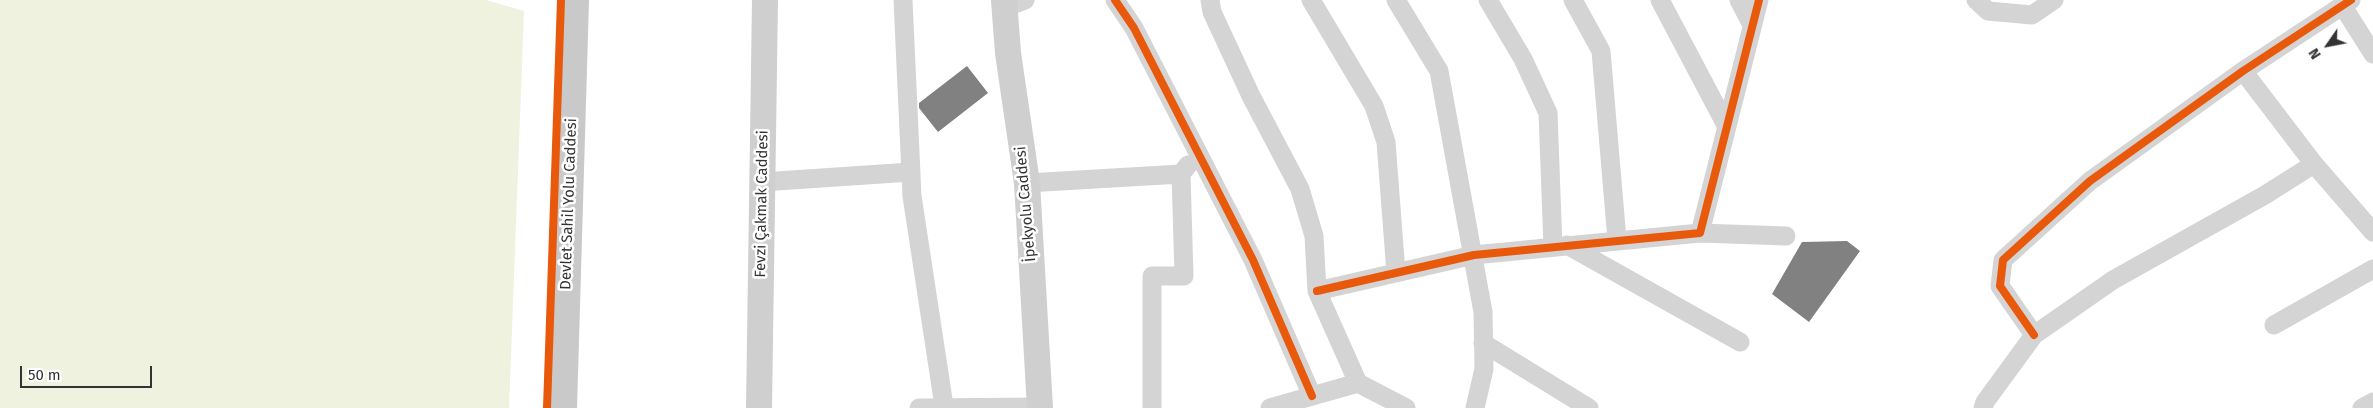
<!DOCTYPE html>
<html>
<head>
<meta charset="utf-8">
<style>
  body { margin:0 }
  #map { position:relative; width:2373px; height:408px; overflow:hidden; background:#fff; font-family:"Fira Sans",sans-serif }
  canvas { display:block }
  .north { position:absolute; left:2303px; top:20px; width:50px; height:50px; -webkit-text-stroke:4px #fff; paint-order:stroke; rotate:237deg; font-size:14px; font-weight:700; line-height:20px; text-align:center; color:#333 }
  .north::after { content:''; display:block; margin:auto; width:18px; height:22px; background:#333; clip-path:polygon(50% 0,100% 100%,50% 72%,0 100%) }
  .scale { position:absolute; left:20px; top:366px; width:132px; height:22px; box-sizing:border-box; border:2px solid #333; border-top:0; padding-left:6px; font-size:15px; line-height:18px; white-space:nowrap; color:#333; -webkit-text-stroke:4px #fff; paint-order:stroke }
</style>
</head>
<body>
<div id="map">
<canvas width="2373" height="408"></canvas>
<div class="north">N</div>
<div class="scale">50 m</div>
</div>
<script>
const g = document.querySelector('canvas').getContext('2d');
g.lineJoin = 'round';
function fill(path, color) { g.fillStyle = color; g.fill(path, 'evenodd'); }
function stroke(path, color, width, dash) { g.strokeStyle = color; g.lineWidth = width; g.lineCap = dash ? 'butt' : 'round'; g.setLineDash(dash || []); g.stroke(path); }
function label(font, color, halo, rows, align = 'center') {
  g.font = font + ' "Fira Sans",sans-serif'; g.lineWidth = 5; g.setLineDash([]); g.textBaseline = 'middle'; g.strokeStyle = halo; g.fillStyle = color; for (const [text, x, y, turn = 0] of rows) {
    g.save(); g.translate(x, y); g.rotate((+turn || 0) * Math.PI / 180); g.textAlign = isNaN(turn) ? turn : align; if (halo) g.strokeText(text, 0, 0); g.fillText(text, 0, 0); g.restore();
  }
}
fill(new Path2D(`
  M0 0H486L524 11 509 408H0Z`), '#eef2de');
fill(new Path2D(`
  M967 66 988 93 938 132 919 108V103Z
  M1847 241 1860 251 1809 322 1772 294 1802 242Z`), '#818181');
stroke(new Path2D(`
  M903 0 912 196 944 406
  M1115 0 1134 28 1253 260 1312 396
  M1210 0 1212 12 1251 96 1300 189 1314 236 1317 291 1358 383
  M1311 0 1374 106 1386 142 1396 273
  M1396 0 1439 71 1483 312 1484 369 1475 408
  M1488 0 1523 59 1548 113 1553 247
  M1573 0 1601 51 1617 240
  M1660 0 1726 125
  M1739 0 1752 25
  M1976 0 1988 11 2032 15 2054 0
  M2342 5 2373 54
  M1005 8 1025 0
  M2243 71 2314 164 2373 232
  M762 182 911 172
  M1027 183 1181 174 1188 165
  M1700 233 1786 236
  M1567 245 1740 342
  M1317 291 1474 255 1700 233 1759 0
  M2274 325 2373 269
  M2034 335 2000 286 2003 260 2090 181 2243 71 2351 0
  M1483 343 1589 408
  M919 408 1040 407
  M1152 408V276H1184L1181 174
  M1270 408 1358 383 1406 408
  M1983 408 1985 402 2034 335 2113 280 2265 195 2314 164
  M2362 408 2373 402`), '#d4d4d4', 19);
stroke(new Path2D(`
  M1004 0 1008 53 1027 183 1040 408
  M759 408 765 0`), '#cfcfcf', 26);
stroke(new Path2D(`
  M563 408 575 0`), '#c9c9c9', 28);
stroke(new Path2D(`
  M1115 0 1134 28 1253 260 1312 396
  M1317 291 1474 255 1700 233 1759 0
  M2034 335 2000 286 2003 260 2090 181 2243 71 2351 0
  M547 408 561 0`), '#e8590c', 8);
label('15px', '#333', '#fff', [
  ["Devlet Sahil Yolu Caddesi",569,204,-88],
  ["Fevzi Çakmak Caddesi",762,204,-89],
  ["İpekyolu Caddesi",1026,204,-95]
]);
</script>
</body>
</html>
